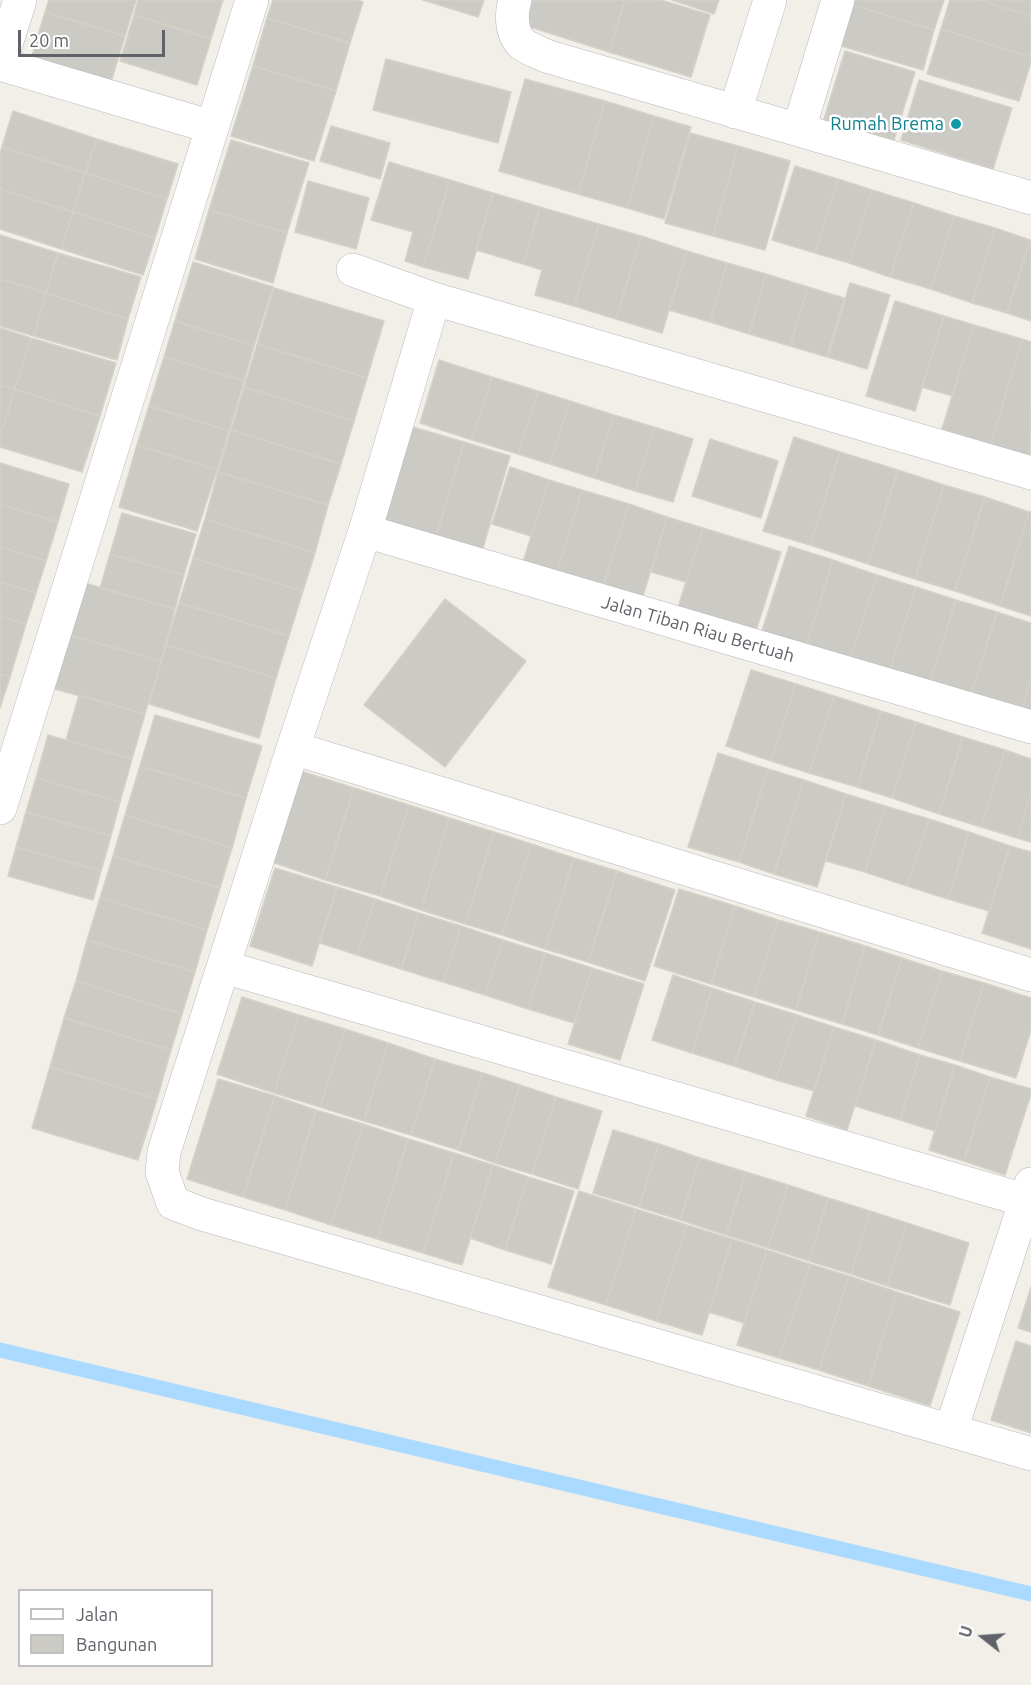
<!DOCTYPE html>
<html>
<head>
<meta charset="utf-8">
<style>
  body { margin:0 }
  #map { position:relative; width:1031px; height:1685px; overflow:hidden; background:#f1efe8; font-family:Ubuntu,sans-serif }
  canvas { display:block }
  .legend { position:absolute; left:18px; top:1589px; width:195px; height:78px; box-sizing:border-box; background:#fff; border:2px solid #bfc1c3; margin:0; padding:8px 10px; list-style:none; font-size:18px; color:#5f6368 }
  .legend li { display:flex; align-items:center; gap:12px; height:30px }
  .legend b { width:30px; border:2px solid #bfc1c3 }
  .north { position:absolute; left:953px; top:1607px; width:60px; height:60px; -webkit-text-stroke:4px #fff; paint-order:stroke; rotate:287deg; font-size:16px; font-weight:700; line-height:24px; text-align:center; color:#5f6368 }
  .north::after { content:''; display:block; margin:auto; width:21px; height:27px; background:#5f6368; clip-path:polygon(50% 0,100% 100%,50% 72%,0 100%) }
  .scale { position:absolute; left:18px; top:30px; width:147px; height:27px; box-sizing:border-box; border:3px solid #5f6368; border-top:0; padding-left:8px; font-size:18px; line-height:21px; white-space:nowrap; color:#5f6368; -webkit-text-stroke:4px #fff; paint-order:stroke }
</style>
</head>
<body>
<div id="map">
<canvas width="1031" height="1685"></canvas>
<ul class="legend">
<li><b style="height:8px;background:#fff"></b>Jalan</li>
<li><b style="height:16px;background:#cccac5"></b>Bangunan</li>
</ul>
<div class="north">U</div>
<div class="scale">20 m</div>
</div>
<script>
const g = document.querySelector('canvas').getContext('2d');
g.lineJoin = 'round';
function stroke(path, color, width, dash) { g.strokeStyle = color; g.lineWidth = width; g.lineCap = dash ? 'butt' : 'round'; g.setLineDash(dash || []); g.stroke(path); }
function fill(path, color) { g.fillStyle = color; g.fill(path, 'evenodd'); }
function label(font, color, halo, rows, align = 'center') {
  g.font = font + ' Ubuntu,sans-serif'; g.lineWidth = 5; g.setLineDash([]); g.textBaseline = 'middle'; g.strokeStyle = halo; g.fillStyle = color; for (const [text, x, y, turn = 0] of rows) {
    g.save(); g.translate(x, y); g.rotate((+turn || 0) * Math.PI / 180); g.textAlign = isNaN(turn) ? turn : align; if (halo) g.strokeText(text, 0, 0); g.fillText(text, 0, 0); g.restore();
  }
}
stroke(new Path2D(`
  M0 1350 1031 1594`), '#aadaff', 15);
const building = new Path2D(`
  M49 0H136L125 36 45 12Z
  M138 0H223L211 39 134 15Z
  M273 0H357L363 2 350 43 267 18Z
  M423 0H484L478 17Z
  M532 0H625L609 52 524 25Z
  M625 0H661L710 15 691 77 609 52Z
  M672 0H719L714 14Z
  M852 0H944L934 30 850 4Z
  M950 0H979L1031 16V57L941 29Z
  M979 0H1031V16Z
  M850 4 934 30 923 70 838 45Z
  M45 12 125 36 111 82 31 59Z
  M134 15 211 39 197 85 120 61Z
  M267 18 350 43 336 91 253 66Z
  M941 29 1031 57V62L1019 101 927 74Z
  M845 51 915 72 894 140 824 119Z
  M386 59 511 92 498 143 373 110Z
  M253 66 336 91 314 161 231 136Z
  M525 79 605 101 578 194 499 171Z
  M919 80 1012 108 993 169 901 140Z
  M605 101 654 116 627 208 578 194Z
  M13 111 97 139 85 173 2 147Z
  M654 116 691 127 664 219 627 208Z
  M331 126 390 143 380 179 320 161Z
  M690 133 738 146 713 236 665 223Z
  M97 139 178 164 167 199 85 173Z
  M231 140 309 163 287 233 209 210Z
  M738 146 790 161 765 250 713 236Z
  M2 147 85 173 73 212 0 189V154Z
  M389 162 450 180 423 267 405 261 413 232 371 220Z
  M795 166 838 179 815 253 772 240Z
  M85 173 167 199 155 238 73 212Z
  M838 179 872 190 849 263 815 253Z
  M450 180 493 193 468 279 423 267Z
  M308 181 369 198 356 249 295 232Z
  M0 189 73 212 61 249 0 229Z
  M872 190 914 203 890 277 849 263Z
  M493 193 540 207 523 264 476 250Z
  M914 203 954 216 931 289 890 277Z
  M540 207 599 224 574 306 535 295 542 270 523 264Z
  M209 210 287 233 273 283 195 259Z
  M73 212 155 238 143 275 61 249Z
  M954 216 995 228 972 303 931 289Z
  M599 224 641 236 616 319 574 306Z
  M995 228 1030 240 1007 313 972 303Z
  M0 235 58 253 46 293 0 279Z
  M641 236 687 251 662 333 616 319Z
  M1030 240H1031V321L1007 313Z
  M687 251 727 263 710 322 669 310Z
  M58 253 141 277 128 319 46 293Z
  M193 262 273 287 254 346 175 321Z
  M727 263 766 274 749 334 710 322Z
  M766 274 808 287 790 346 749 334Z
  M0 279 46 293 34 336 0 326Z
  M850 283 890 295 867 369 828 357Z
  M808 287 844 298 827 357 790 346Z
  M274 288 384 321 367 378 257 344Z
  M46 293 128 319 117 360 34 336Z
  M895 301 944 316 915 411 866 396Z
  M944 316 974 325 952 396 922 387Z
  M175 321 254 346 244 381 164 357Z
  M974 325 1022 339 991 444 942 429Z
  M0 328 31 338 15 389 0 385Z
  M31 338 116 363 100 416 15 389Z
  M1022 339 1031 342 1030 457 991 444Z
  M257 344 367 378 354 421 244 387Z
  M164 357 244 381 229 431 149 406Z
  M439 360 492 377 472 440 420 423Z
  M492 377 538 391 518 454 472 440Z
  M0 385 15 389 0 436Z
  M244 387 354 421 341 464 231 430Z
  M15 389 100 416 82 472 0 447V436Z
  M538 391 570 401 550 464 518 454Z
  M570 401 614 415 594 478 550 464Z
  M149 406 229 431 217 470 137 445Z
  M614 415 654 427 635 491 594 478Z
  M406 425 464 442 436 537 378 519Z
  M654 427 693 439 673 502 635 491Z
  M231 430 341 464 328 505 218 472Z
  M794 437 840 452 810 545 763 531Z
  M710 439 778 461 761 518 692 496Z
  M464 442 510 456 482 551 436 537Z
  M137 445 217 470 197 531 119 507Z
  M840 452 898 470 868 564 810 545Z
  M0 463 69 484 58 522 0 504Z
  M510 467 549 480 531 536 492 524Z
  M898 470 944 485 915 579 868 564Z
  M218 472 328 505 315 553 205 519Z
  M549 480 582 490 557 572 523 562Z
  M944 485 985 497 955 591 915 579Z
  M582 490 629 504 603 587 557 572Z
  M985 497 1029 512 1000 606 955 591Z
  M0 504 58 522 46 561 0 547Z
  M629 504 667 517 642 599 603 587Z
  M1029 512H1031V616L1000 606Z
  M122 513 196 534 184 575 110 554Z
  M667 517 703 528 686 582 651 572Z
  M205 519 315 553 303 591 193 558Z
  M703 528 781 552 754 637 676 614Z
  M789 546 833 560 806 646 762 631Z
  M0 547 46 561 36 593 0 582Z
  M110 554 184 575 175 609 100 588Z
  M193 558 303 591 289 636 179 603Z
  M833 560 877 575 850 660 806 646Z
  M877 575 916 587 889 672 850 660Z
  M0 582 36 593 26 624 0 616Z
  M81 582 175 609 161 661 66 634Z
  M916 587 956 600 929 685 889 672Z
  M445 599 526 661 445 767 364 705Z
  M956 600 997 612 970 698 929 685Z
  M179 603 289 636 276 678 166 645Z
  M997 612 1031 623V680L1020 714 970 698Z
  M0 616 26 624 10 677 0 674Z
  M66 634 161 661 145 714 51 688Z
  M166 645 276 678 259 738 149 704Z
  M751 670 796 684 771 761 726 746Z
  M0 674 10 677 0 708Z
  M1031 680V717L1020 714Z
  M796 684 834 696 809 773 771 761Z
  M79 695 145 714 132 759 66 740Z
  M834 696 881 711 857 787 809 773Z
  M881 711 916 722 892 798 857 787Z
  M155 715 262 746 246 798 140 766Z
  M916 722 963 737 939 814 892 798Z
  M48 735 132 759 120 802 36 778Z
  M963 737 1005 750 981 827 939 814Z
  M1005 750 1031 759V793L1017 838 981 827Z
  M718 753 768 769 739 862 688 847Z
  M140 766 246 798 232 848 125 815Z
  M294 769 354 788 325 880 266 860Z
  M768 769 804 780 774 874 739 862Z
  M36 778 120 802 111 836 26 812Z
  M804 780 846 794 817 887 774 874Z
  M354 788 409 805 380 896 325 880Z
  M1031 793V842L1017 838Z
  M846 794 885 806 865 872 826 861Z
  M409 805 449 818 421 910 380 896Z
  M885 806 929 819 907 886 865 872Z
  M26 812 111 836 101 871 16 847Z
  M125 815 232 848 220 888 113 856Z
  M449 818 494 832 465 924 421 910Z
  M929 819 969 832 948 899 907 886Z
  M494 832 531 844 502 935 465 924Z
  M969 832 1010 846 989 911 948 899Z
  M531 844 574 858 545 949 502 935Z
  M1010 846 1031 852V949L982 933Z
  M16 847 101 871 93 900 8 876Z
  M113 856 220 888 207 930 100 898Z
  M574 858 617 871 588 962 545 949Z
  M275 868 337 887 312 966 250 946Z
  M617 871 675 890 645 981 588 962Z
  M337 887 375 899 357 955 320 943Z
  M679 889 735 906 711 984 654 966Z
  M100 898 207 930 195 972 87 940Z
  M375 899 419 913 401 969 357 955Z
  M735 906 778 920 754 997 711 984Z
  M419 913 461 926 443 982 401 969Z
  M778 920 819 932 796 1010 754 997Z
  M461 926 503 940 485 995 443 982Z
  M819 932 865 946 842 1024 796 1010Z
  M87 940 195 972 182 1014 76 981Z
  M503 940 545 953 528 1009 485 995Z
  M865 946 902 958 878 1035 842 1024Z
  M545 953 592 968 574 1023 528 1009Z
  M902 958 942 971 918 1048 878 1035Z
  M592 968 644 984 620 1060 568 1044Z
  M942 971 984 983 960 1061 918 1048Z
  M673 975 712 988 692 1053 652 1040Z
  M76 981 182 1014 171 1050 64 1018Z
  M984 983 1031 998V1030L1016 1078 960 1061Z
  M712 988 755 1002 734 1066 692 1053Z
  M242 997 299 1015 274 1093 217 1074Z
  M755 1002 797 1015 776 1080 734 1066Z
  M299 1015 345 1029 320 1107 274 1093Z
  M797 1015 834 1027 814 1091 776 1080Z
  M64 1018 171 1050 157 1099 50 1067Z
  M834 1027 876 1040 847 1130 806 1116Z
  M345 1029 388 1043 364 1121 320 1107Z
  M876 1040 920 1055 900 1120 855 1106Z
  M388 1043 435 1059 411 1135 364 1121Z
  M920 1055 955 1065 935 1131 900 1120Z
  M435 1059 483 1073 458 1150 411 1135Z
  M955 1065 990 1077 964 1161 929 1150Z
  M50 1067 157 1099 138 1160 32 1128Z
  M483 1073 520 1085 495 1163 458 1150Z
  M990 1077 1031 1089V1094L1005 1175 964 1161Z
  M218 1079 275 1096 243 1197 187 1179Z
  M520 1085 556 1097 532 1174 495 1163Z
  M275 1096 316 1110 285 1210 243 1197Z
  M556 1097 602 1111 578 1189 532 1174Z
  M316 1110 363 1124 331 1225 285 1210Z
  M363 1124 408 1139 377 1239 331 1225Z
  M613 1130 659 1144 639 1207 593 1193Z
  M408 1139 454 1153 423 1253 377 1239Z
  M659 1144 700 1158 680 1220 639 1207Z
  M454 1153 493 1165 462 1265 423 1253Z
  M700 1158 746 1172 726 1235 680 1220Z
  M493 1165 528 1177 505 1250 470 1238Z
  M746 1172 788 1185 768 1248 726 1235Z
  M528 1177 574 1191 551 1264 505 1250Z
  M788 1185 828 1198 809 1261 768 1248Z
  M579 1191 636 1209 606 1305 548 1287Z
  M828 1198 870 1211 851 1274 809 1261Z
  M636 1209 687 1225 656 1321 606 1305Z
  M870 1211 907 1223 887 1286 851 1274Z
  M907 1223 969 1243 950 1305 887 1286Z
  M687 1225 732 1239 702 1335 656 1321Z
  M732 1239 767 1250 744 1323 709 1312Z
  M767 1250 810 1264 779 1358 737 1345Z
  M810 1264 849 1276 819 1370 779 1358Z
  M849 1276 897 1292 868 1386 819 1370Z
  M1031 1287V1332L1018 1328Z
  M897 1292 960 1312 930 1406 868 1386Z
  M1016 1341 1031 1346V1433L991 1420Z`);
fill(building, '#cccac5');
stroke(building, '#d6d1c6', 1.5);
const street = new Path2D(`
  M515 0C511 13 511 31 520 42 526 48 538 52 546 56L1031 198
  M0 63 20 0
  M0 64 212 127
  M735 112 770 0
  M799 129 838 0
  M353 270 434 299 1031 473
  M434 299 365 531 293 748 164 1152 162 1172 173 1203 202 1214 1031 1454
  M365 531 1031 727
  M293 748 1031 975
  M0 808 252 0
  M224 967 1031 1202
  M951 1430 1031 1184`);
stroke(street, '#b5b8bc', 34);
stroke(street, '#fff', 33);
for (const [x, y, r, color] of [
  [956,124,6,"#0f9aa8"]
]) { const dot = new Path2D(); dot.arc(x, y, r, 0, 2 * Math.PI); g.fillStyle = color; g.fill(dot); stroke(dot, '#fff', 2); }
label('18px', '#0d838f', '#fff', [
  ["Rumah Brema",944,124]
], 'right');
label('18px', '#5f6368', '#fff', [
  ["Jalan Tiban Riau Bertuah",698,629,16]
]);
</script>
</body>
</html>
